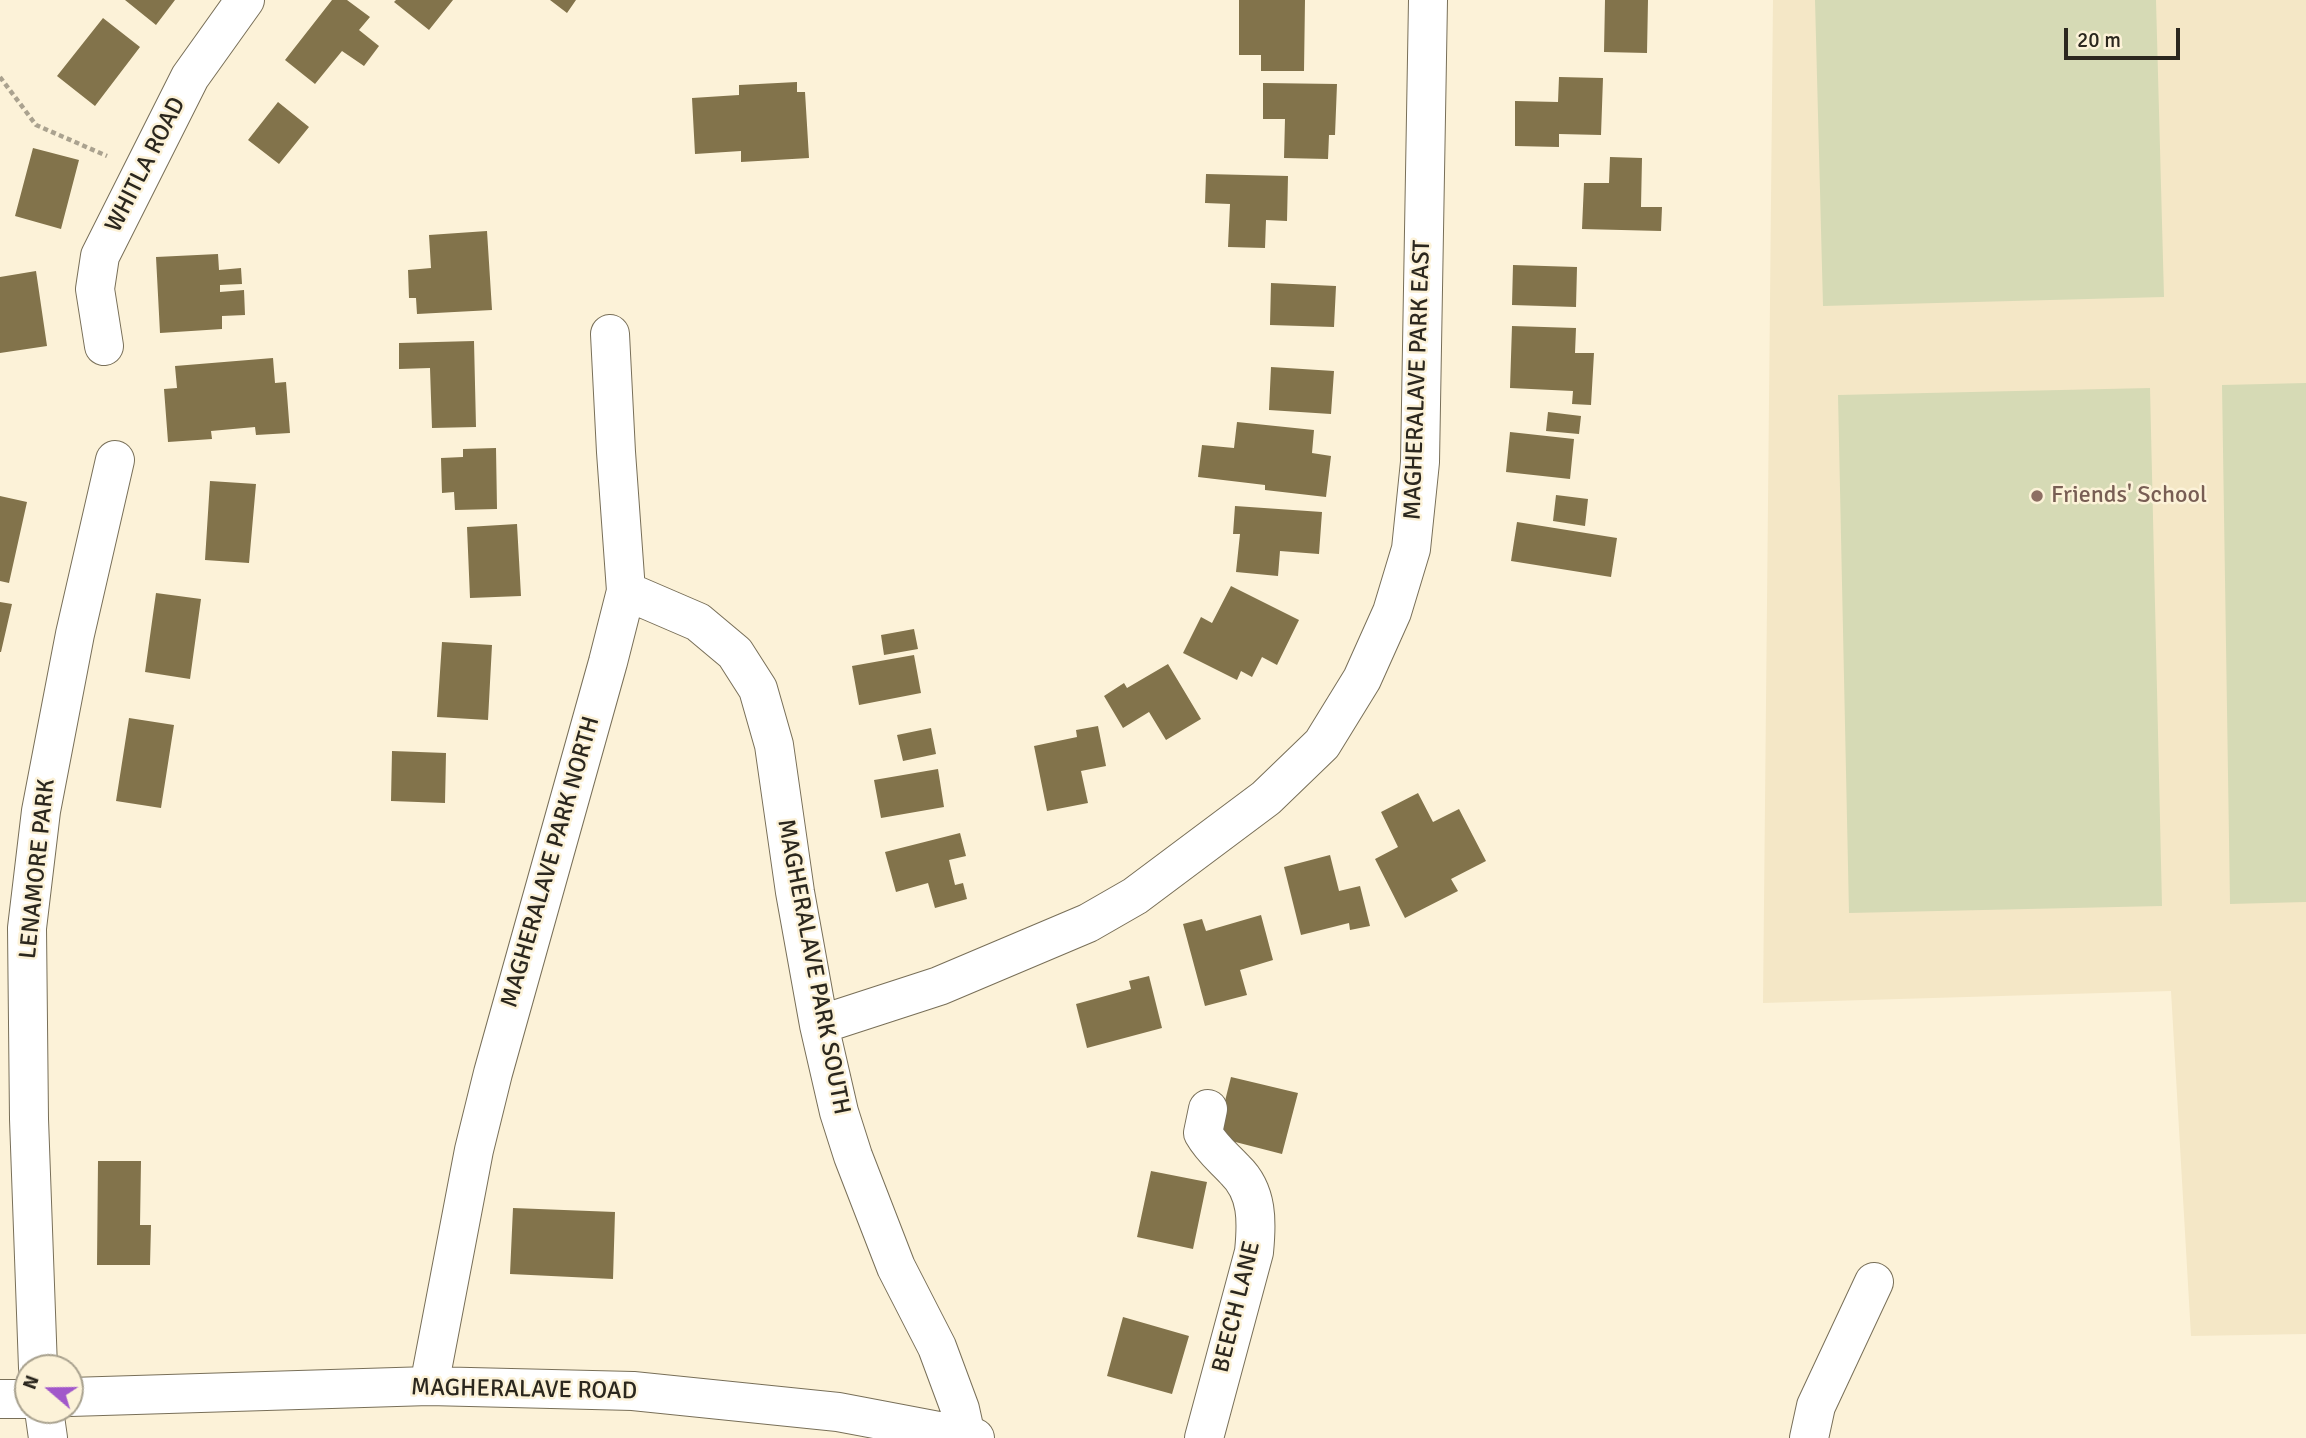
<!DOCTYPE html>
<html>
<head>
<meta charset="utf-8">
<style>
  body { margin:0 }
  #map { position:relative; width:2306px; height:1438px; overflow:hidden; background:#fcf2d8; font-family:Signika,sans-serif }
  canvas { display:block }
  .north { position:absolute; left:14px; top:1354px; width:70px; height:70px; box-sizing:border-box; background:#fcf2d8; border:2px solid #a8a18e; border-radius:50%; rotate:290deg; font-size:19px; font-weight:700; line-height:28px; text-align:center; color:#2b271e }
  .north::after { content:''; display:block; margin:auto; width:24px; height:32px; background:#a157ca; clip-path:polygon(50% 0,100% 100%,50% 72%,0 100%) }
  .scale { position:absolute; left:2064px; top:28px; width:116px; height:32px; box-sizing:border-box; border:4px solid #2b271e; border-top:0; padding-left:9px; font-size:21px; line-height:24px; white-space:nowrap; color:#2b271e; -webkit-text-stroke:5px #fcf2d8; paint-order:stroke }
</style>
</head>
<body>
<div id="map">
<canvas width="2306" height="1438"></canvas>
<div class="north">N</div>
<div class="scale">20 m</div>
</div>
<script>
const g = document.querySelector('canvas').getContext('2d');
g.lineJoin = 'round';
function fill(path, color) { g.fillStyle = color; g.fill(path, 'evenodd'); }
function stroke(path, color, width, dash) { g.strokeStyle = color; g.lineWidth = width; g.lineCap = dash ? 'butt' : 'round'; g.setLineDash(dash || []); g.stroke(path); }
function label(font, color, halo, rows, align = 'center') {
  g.font = font + ' Signika,sans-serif'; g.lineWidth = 5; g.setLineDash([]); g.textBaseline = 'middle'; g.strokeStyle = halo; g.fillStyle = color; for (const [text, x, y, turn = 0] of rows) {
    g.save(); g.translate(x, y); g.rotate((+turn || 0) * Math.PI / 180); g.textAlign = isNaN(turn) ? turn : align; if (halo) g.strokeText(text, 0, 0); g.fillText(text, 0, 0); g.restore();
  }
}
fill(new Path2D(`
  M1773 0H2306V1334L2191 1336 2171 991 1763 1003Z`), '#f4e7c6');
fill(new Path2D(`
  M1815 0H2156L2164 297 1823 306Z
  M2306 383V902L2230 904 2222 385Z
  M2150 388 2162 906 1849 913 1838 395Z`), '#d6dab5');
fill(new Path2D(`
  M125 0H175L156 25Z
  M332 0H347L370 17 359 30 379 46 364 66 342 51 315 84 285 60Z
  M396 0H453L429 30 394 2Z
  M550 0H576L567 13Z
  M1239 0H1305L1304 71H1261V55H1239Z
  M1605 0H1648L1647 53 1604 52Z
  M103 18 140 47 95 106 57 76Z
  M1559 77 1603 78 1601 135 1559 134V147L1515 146V101L1558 102Z
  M797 82V92H805L809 158 741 162V151L695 154 692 98 739 95V85Z
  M1263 83 1337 84 1335 135H1329L1328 159 1284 158 1285 119H1263Z
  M278 102 309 127 279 164 248 140Z
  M33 148 79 160 61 229 15 216Z
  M1610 157 1642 158 1641 207H1662L1661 231 1582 229 1584 183H1609Z
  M1206 174 1288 176 1287 221 1266 220 1265 248 1228 247 1230 204 1205 203Z
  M487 231 492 310 417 314 416 298H409L408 270 431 268 429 235Z
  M218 254 219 270 241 268 242 284 220 285V292L244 290 245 315 222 316V329L160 333 156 257Z
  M1513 265 1577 267 1576 307 1512 305Z
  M36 271 47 346 0 353V277Z
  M1271 283 1336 286 1334 327 1270 325Z
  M1512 326 1576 328 1575 353H1594L1591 405 1572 404 1573 391 1510 388Z
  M474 341 476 427 432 428 430 368 399 369V343Z
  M273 358 275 383 286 382 290 433 256 435 255 427 211 431 212 439 168 442 164 389 177 388 175 366Z
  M1271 367 1334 371 1331 414 1269 410Z
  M1548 412 1581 416 1579 434 1546 431Z
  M1237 422 1314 430 1312 453 1331 456 1326 497 1265 490V485L1198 477 1202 445 1234 448Z
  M1510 432 1574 439 1570 479 1506 472Z
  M496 448 497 509 455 510 454 492 442 493 441 458 463 457V449Z
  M210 481 256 484 249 563 205 560Z
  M1556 495 1588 499 1585 526 1553 521Z
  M0 496 27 502 9 583 0 581Z
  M1235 506 1322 512 1319 554 1280 551 1278 576 1236 572 1240 534H1233Z
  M1517 522 1617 538 1611 577 1511 561Z
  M517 524 521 596 470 598 467 527Z
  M1231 586 1299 620 1277 665 1262 657 1252 677 1241 671 1237 680 1183 653 1201 617 1212 623Z
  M156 593 201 599 190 679 145 672Z
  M0 602 12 604 1 652H0Z
  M914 629 918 649 884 655 881 635Z
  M442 642 492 645 488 720 437 717Z
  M914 655 921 693 859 705 852 666Z
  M1168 664 1201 719 1166 740 1149 712 1123 728 1104 696 1124 683 1127 688Z
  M129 718 174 725 161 808 116 801Z
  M1098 726 1106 766 1081 771 1088 803 1047 811 1034 746 1077 737 1076 730Z
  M931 728 936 754 903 761 897 735Z
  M392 751 446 753 445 803 391 801Z
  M938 769 944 807 881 818 874 780Z
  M1418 793 1433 822 1459 809 1486 861 1451 879 1458 891 1405 918 1375 859 1398 847 1381 812Z
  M960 833 966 856 949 860 955 885 963 883 967 899 935 908 928 883 896 892 885 852Z
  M1330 855 1339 891 1360 886 1370 926 1350 930 1349 923 1301 935 1284 867Z
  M1261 915 1273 960 1240 970 1247 995 1205 1006 1183 924 1202 919 1206 931Z
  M1149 976 1162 1028 1087 1048 1076 1004 1131 989 1129 981Z
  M1231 1077 1298 1093 1282 1154 1216 1137Z
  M98 1161H141L140 1225H151L150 1265H97Z
  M1151 1171 1207 1182 1193 1249 1137 1237Z
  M513 1208 615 1212 613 1279 510 1274Z
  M1123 1317 1189 1336 1172 1394 1107 1376Z`), '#82734b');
const minor = new Path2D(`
  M104 346 95 289 100 256 190 77 245 0
  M626 591 698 622 735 653 758 689 774 745 795 892 819 1025 839 1112 853 1156 896 1267 937 1347 960 1409 966 1436
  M819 1025 939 986 1088 923 1135 896 1266 798 1322 744 1362 679 1392 612 1411 549 1420 462 1428 0
  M38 1368 29 1119 27 928 41 811 75 634 115 460
  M429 1386 474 1150 493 1073 608 662 626 591 616 452 610 334
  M70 1397 429 1386 633 1391 838 1412 975 1438
  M0 1399H28
  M44 1410 48 1438
  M1204 1438 1254 1252C1257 1222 1258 1192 1235 1170 1223 1157 1212 1149 1203 1133L1208 1109
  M1809 1438 1816 1406 1874 1282`);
stroke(minor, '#786f58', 40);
stroke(new Path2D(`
  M0 77 36 125 107 156`), '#aaa28f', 4.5, [5, 3.5]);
stroke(minor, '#fff', 38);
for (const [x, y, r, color] of [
  [2037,496,7,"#8d6e63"]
]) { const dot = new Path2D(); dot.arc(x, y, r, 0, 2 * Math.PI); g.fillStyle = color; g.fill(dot); stroke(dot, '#fcf2d8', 2.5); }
label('24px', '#2b271e', '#fcf2d8', [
  ["WHITLA ROAD",146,165,-63],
  ["MAGHERALAVE PARK EAST",1418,380,-88],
  ["MAGHERALAVE PARK NORTH",551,862,-74],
  ["LENAMORE PARK",38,869,-84],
  ["MAGHERALAVE PARK SOUTH",813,967,79],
  ["BEECH LANE",1237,1307,-76],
  ["MAGHERALAVE ROAD",524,1390,1]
]);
label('24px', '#785e54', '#fcf2d8', [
  ["Friends' School",2051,496]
], 'left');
</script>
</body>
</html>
